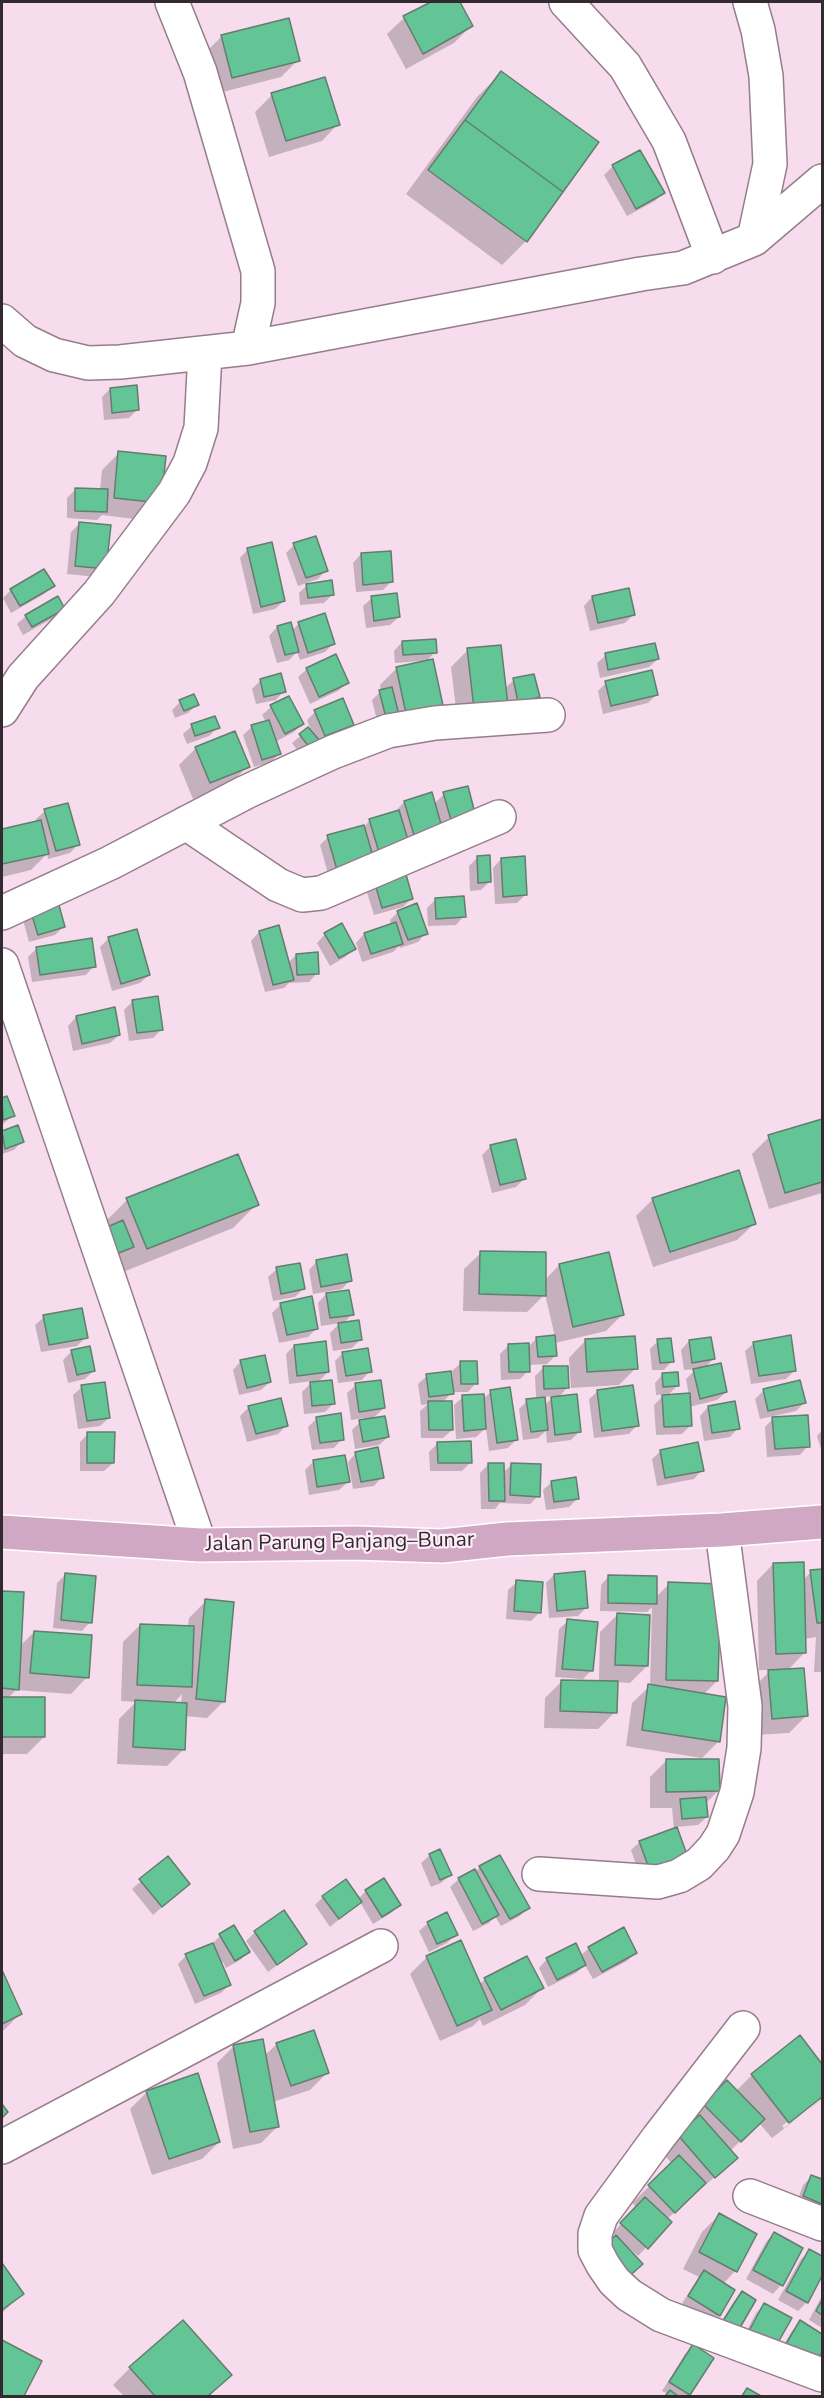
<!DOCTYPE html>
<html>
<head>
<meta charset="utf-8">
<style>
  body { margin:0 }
  #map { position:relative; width:824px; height:2398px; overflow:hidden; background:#f7dced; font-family:"Nunito Sans",sans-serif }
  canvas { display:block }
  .frame { position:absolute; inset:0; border:3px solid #332930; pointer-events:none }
</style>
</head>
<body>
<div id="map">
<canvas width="824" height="2398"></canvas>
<div class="frame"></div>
</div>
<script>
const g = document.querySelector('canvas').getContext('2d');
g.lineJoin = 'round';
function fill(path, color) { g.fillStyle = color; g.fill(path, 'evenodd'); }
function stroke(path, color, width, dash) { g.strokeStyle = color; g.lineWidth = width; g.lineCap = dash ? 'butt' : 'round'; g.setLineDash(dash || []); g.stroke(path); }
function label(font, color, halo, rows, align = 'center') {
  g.font = font + ' "Nunito Sans",sans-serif'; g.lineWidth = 4.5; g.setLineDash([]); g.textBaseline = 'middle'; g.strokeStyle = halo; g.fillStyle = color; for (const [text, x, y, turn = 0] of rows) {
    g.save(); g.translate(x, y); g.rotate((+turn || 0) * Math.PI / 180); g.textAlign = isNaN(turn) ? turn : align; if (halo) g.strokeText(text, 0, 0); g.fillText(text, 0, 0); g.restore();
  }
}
fill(new Path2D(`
  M434 2H458L471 26 454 43 406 69 387 34 404 18Z
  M288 20 298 60 281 77 215 94 204 54 221 37Z
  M501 73 526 241 502 265 406 194 477 97Z
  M272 95 338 124 322 141 269 157 255 112Z
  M639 152 663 193 655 201 627 216 604 175 613 166Z
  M110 389 137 410 129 418 104 420 102 397Z
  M119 453 160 503 143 520 102 515 97 520 67 518V498L76 489 100 490 102 470Z
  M80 523 109 527 97 577 67 574 71 532Z
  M294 545 326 570 318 579 298 586 286 553Z
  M248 549 284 601 275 609 253 614 240 558Z
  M361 554 391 582 383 590 356 592 353 563Z
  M307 585 333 594 324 603 300 605 299 593Z
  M53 586 44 594 11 613 3 598 11 590Z
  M592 597 634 614 625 623 590 631 584 606Z
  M372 598 399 617 390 625 366 628 363 606Z
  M63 609 55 617 23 635 17 624 26 616Z
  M299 623 334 643 325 652 300 660 297 652 289 660 277 663 269 636 277 627 290 624 292 631Z
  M402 642 435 652 426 662 442 709 380 733 372 700 381 691 380 685 397 668 421 663V661L395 663 394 651Z
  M468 650 504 689 514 680 538 696 529 705 458 725 451 667Z
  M606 655 658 659 649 667 600 678 597 663Z
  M307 669 347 683 338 691 310 704 298 677Z
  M261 680 284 691 276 700 256 704 252 689Z
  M606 683 656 695 648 703 603 714 598 691Z
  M289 698 302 724 294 732 275 742 279 754 271 762 254 767 243 735 252 727 266 722 262 715 271 707Z
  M180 702 197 704 188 713 175 718 172 710Z
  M315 712 353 724 344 733 301 755 292 743 310 728 307 720Z
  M192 726 218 727 209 736 187 744 183 734Z
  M196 748 248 766 231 783 193 799 179 765Z
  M431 794 434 804 444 794 476 820 329 877 320 845 328 837 364 827 370 820 397 813 396 811 404 802Z
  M45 811 78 844 70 853 48 859 47 854 31 870 2 877V830L37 822 36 819Z
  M478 857 490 881 481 890 470 891 469 866Z
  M501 859 526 894 517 903 495 904 493 868Z
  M364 883 411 899 403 907 374 915Z
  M435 900 464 916 456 925 428 926 427 908Z
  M30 908 64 926 55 935 29 942 22 916Z
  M398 912 426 933 418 942 400 948 399 946 393 952 362 962 356 943 364 934 391 925 390 920Z
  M278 927 288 963 296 955 317 973 309 982 289 983 284 988 265 992 251 941 259 932Z
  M136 931 149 975 140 983 112 991 100 947 108 939Z
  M325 934 354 949 345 957 330 966 317 943Z
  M37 948 94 966 86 975 32 982 28 957Z
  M133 1001 162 1029 153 1038 129 1041 124 1010Z
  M76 1017 119 1035 110 1043 73 1051 68 1026Z
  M6 1098 13 1115 2 1125V1099Z
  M822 1120V1193L769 1209 752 1154 769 1137Z
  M17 1127 22 1141 14 1150 2 1154V1133Z
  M491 1146 524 1179 516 1187 492 1193 482 1155Z
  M653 1199 754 1224 737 1240 653 1267 636 1216Z
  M127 1200 257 1204 233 1228 123 1272 103 1224Z
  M481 1253 545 1280 559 1265 623 1314 606 1331 555 1343 556 1355 547 1364 528 1365V1371L520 1379 501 1380 500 1354 509 1345 528 1347 537 1338 555 1337 545 1294 527 1312 463 1311 464 1269Z
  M317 1261 350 1280 342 1289 313 1294 309 1270Z
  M277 1269 303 1289 295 1297 273 1301 268 1277Z
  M327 1293 352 1314 343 1324 360 1340 352 1348 333 1351 330 1333 340 1323 321 1326 318 1303Z
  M281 1304 317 1328 308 1337 279 1343 272 1313Z
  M44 1317 86 1337 77 1346 41 1352 35 1325Z
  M585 1341 636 1368 619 1385 571 1388 569 1358Z
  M658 1341 672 1361 664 1370H652L650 1349Z
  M689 1341 713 1359 704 1369 726 1392 717 1400 689 1407 690 1426 682 1434 656 1435 654 1405 665 1394 656 1395 655 1383 663 1374 678 1385 667 1396 689 1395 686 1379 696 1369 684 1370 681 1350Z
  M754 1343 795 1370 786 1379 751 1384 745 1351Z
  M294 1346 328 1372 317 1383 334 1403 325 1412 304 1414 302 1392 313 1381 289 1384 286 1354Z
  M71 1352 94 1370 85 1379 68 1383 63 1360Z
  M343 1353 370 1371 362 1380 338 1383 335 1361Z
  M241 1361 270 1382 261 1390 239 1395 233 1370Z
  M461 1363 476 1383 468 1392H452L443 1402 452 1430 443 1438H421L420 1411 428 1404 421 1405 418 1384 427 1376 453 1379 452 1371Z
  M543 1368 567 1388 558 1398 579 1432 571 1440 547 1443 546 1431 538 1438 523 1440 519 1409 527 1401 542 1399V1397H536L535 1376ZM554 1396 544 1406 543 1397Z
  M356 1385 384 1408 372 1419 388 1437 379 1445 355 1449 352 1430 364 1418 351 1420 347 1393Z
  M82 1387 109 1418 100 1426 78 1429 73 1395Z
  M764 1390 804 1403 796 1411 760 1419 755 1399Z
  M598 1391 637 1425 629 1434 594 1438 589 1399Z
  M491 1392 516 1440 508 1448 489 1451 486 1428 476 1437 456 1439 454 1405 463 1397 483 1399Z
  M249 1407 286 1426 278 1434 247 1442 240 1416Z
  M708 1407 738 1428 730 1437 704 1441 700 1416Z
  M317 1418 342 1439 334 1448 312 1450 308 1427Z
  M773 1419 808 1446 800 1455 767 1457 765 1427Z
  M822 1430V1452L817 1436Z
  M88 1434 113 1463 104 1471H80V1442Z
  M437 1444 471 1462 462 1471H430L429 1452Z
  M661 1451 702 1470 694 1479 657 1486 652 1459Z
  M356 1453 382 1477 374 1486 353 1489 348 1462Z
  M313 1462 348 1482 339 1490 309 1495 305 1470Z
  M488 1465 503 1473 511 1465 538 1496 530 1504 500 1503 495 1509H481L480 1473Z
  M552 1482 578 1498 569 1507 546 1510 543 1490Z
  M773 1564 803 1580 811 1572 822 1570V1672H814L816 1637 804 1639 805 1652 787 1671 806 1716 789 1733 755 1735 752 1689 771 1670H759L757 1581Z
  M65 1575 90 1622 82 1631 53 1628 57 1583Z
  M554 1575 586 1608 578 1616 549 1618 546 1583Z
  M609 1576 656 1597 669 1584 717 1681 703 1695 719 1741 702 1758 626 1746 632 1703 650 1686 652 1607 647 1612 600 1611 601 1585Z
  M517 1582 540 1612 531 1621 506 1619 508 1590Z
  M2 1592 22 1593 19 1647 34 1632 87 1677 71 1694 16 1690 7 1699 44 1737 27 1754H2Z
  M206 1601 224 1701 207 1718 185 1716 184 1749 167 1766 117 1764 119 1719 136 1702 121 1701 123 1642 140 1625 188 1627 189 1618ZM182 1694 181 1704H173Z
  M617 1615 647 1666 630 1683 616 1682 615 1712 598 1729 544 1728 545 1698 562 1681 599 1682 600 1632Z
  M568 1621 591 1671 583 1679 555 1677 559 1629Z
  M667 1760 718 1791 706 1803 707 1817 698 1825 675 1827 687 1860 642 1881 631 1850 640 1842 674 1830 672 1808H650V1777Z
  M430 1855 450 1875 441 1883 431 1887 421 1863Z
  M168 1858 188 1884 153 1915 132 1889Z
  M480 1867 528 1907 520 1916 501 1926 495 1916 489 1923 473 1931 450 1887 459 1879 475 1872Z
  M366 1891 399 1905 391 1913 373 1924 360 1902 330 1927 315 1905 323 1897 358 1899Z
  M284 1913 305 1944 268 1972 246 1941 255 1932Z
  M428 1923 456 1934 447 1943 429 1952 419 1931Z
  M220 1936 249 1952 240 1960 226 1968 223 1962 221 1963 230 1984 221 1993 195 2004 178 1964 186 1956 212 1944Z
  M589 1948 635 1953 627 1961 593 1979 585 1965 576 1973 548 1987 539 1968 547 1959 580 1956Z
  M427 1957 479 1985 485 1979 542 1988 525 2005 483 2026 480 2019 473 2026 440 2041 410 1974Z
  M2 1974 20 2014 2 2032Z
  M800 2038 822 2066V2099L772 2138 759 2123 730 2151 736 2158 667 2219 670 2222 638 2256 629 2248 628 2250 613 2233 636 2207 632 2203 672 2164 662 2152 687 2122 727 2082 736 2091 752 2075ZM820 2097V2101L784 2128 782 2126Z
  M277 2044 327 2073 310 2090 273 2102 278 2126 261 2143 233 2149 217 2063 234 2046 264 2056Z
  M147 2092 219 2142 202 2159 152 2175 130 2109Z
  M812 2176 822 2181V2213L796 2205 803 2185Z
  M719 2215 735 2271 723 2284 719 2315 710 2323 681 2305 699 2277 683 2269 702 2232Z
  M774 2233 801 2248 781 2285 773 2294 746 2279 766 2242Z
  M810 2251 822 2258V2273L806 2303 798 2311 778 2300 801 2259Z
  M2 2266 22 2294 2 2313Z
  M742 2293 728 2338 716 2330 734 2301Z
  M822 2296V2328L809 2320Z
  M764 2305 790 2318 742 2340 756 2313Z
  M801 2322 822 2336V2349L812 2367 776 2358 792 2331Z
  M2 2342 40 2362 22 2396H2Z
  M694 2346 689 2394 686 2396H666L668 2394 662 2391 685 2354Z
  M130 2368 230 2375 209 2396H124L113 2385Z`), '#0003');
const building = new Path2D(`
  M431 2H460L473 26 423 54 403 16Z
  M289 18 300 61 232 78 221 35Z
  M501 71 599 142 563 192 465 120Z
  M325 77 340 125 286 141 271 93Z
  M465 120 563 192 527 242 428 170Z
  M640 150 665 193 636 209 612 165Z
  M137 385 139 410 112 413 110 388Z
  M118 451 166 456 161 503 114 498Z
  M75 488 108 489 107 512 75 511Z
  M79 522 111 525 106 569 75 566Z
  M316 536 328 571 306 578 293 543Z
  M272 542 285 601 261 607 247 548Z
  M391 551 393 582 363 585 361 553Z
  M44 569 55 586 20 606 10 589Z
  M332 580 334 595 308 598 306 584Z
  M629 588 635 615 598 623 592 596Z
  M397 593 400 617 374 621 371 596Z
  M58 596 65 609 32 627 25 615Z
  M325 613 335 644 308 653 298 622Z
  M291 622 299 652 285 655 277 626Z
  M436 639 437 653 403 655 402 641Z
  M655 643 659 659 608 670 605 653Z
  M501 645 508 705 474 709 467 648Z
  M336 654 349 683 319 697 306 668Z
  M433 659 444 710 407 718 396 667Z
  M652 670 658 695 611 706 605 681Z
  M281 673 286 692 264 697 260 679Z
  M534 674 540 697 518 702 513 678Z
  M392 687 401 723 388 726 379 690Z
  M194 694 199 705 184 711 179 700Z
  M289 696 304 724 285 734 270 705Z
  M343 698 354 725 325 736 314 710Z
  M215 716 220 728 195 736 191 724Z
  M269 720 281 754 262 760 251 725Z
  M308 727 320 741 310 748 299 734Z
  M235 731 250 767 210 783 195 747Z
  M468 786 477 821 453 827 443 792Z
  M432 792 443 831 415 839 404 801Z
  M68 803 80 845 56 851 44 809Z
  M399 810 411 850 381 859 369 819Z
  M41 820 49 854 2 864V829Z
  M364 825 374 860 337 870 327 835Z
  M490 855 491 882 478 883 477 856Z
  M525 856 527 895 503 897 501 858Z
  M403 864 413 899 382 908 372 873Z
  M464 896 466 917 436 919 435 898Z
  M57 898 65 927 38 935 29 906Z
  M417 903 428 934 408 940 397 911Z
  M396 922 403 944 371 954 364 933Z
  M342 923 356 949 339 958 324 933Z
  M279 925 294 980 273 985 259 931Z
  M137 929 150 975 121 984 108 937Z
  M92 938 96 967 40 975 36 947Z
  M318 952 319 974 297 975 296 954Z
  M158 996 163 1030 137 1033 132 1000Z
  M115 1007 120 1035 82 1044 76 1016Z
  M7 1096 15 1116 3 1120 2 1098Z
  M822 1119V1182L785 1193 768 1135Z
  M18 1125 24 1142 5 1149 2 1131Z
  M516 1139 526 1179 500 1185 490 1145Z
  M238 1154 259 1205 147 1249 126 1198Z
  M739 1170 756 1224 670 1252 652 1198Z
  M123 1220 134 1247 116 1254 105 1228Z
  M480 1251 546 1252V1296L479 1294Z
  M609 1252 624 1315 573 1327 559 1264Z
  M347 1254 352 1281 321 1287 316 1260Z
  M300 1263 305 1289 281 1294 276 1267Z
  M349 1290 354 1315 330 1318 326 1293Z
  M312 1296 318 1329 287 1335 280 1303Z
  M82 1308 88 1338 49 1345 43 1315Z
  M359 1320 362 1340 341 1343 338 1323Z
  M555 1335 557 1356 538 1357 536 1337Z
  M791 1335 796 1371 759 1376 753 1342Z
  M635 1336 638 1369 587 1372 585 1339Z
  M711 1337 715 1359 692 1363 689 1340Z
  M671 1338 674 1362 660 1363 657 1339Z
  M326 1341 329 1372 297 1376 294 1345Z
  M529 1343 530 1372H509L508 1344Z
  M90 1346 95 1371 77 1375 71 1350Z
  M368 1348 372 1372 346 1376 342 1352Z
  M265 1355 271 1382 247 1388 240 1360Z
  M460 1361H477L478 1384H461Z
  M721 1363 727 1392 700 1399 693 1369Z
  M543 1366H568L569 1388 544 1389Z
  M451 1371 454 1394 429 1397 426 1374Z
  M678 1372 679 1386 663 1387 662 1373Z
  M332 1380 335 1404 312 1406 310 1382Z
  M381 1380 385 1408 359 1412 355 1383Z
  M800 1380 806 1403 768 1411 763 1389Z
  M105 1382 110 1418 87 1421 81 1385Z
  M633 1385 639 1426 602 1431 597 1390Z
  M510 1387 518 1440 497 1443 490 1390Z
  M690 1393 692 1426 664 1427 662 1395Z
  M484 1394 486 1429 464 1431 462 1395Z
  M577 1394 581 1432 555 1435 551 1397Z
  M545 1397 548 1430 531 1432 526 1399Z
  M281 1398 288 1426 256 1434 248 1406Z
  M428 1401H452L453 1430H429Z
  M735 1401 740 1429 712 1433 708 1406Z
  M341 1413 344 1440 320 1443 316 1417Z
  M808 1415 810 1447 775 1449 772 1417Z
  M385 1416 389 1437 363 1442 359 1420Z
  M87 1432H115L114 1463H87Z
  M471 1441 472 1463H438L437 1442Z
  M698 1442 704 1471 665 1478 660 1450Z
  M378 1447 384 1478 361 1482 355 1452Z
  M345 1455 350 1482 317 1487 313 1460Z
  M488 1463H504L505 1501H489Z
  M511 1463 541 1464 540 1497 510 1495Z
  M576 1477 579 1499 554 1502 551 1481Z
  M804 1562 806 1653 776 1654 773 1563Z
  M822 1569V1623H817L810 1570Z
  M585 1571 588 1608 557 1611 554 1574Z
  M65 1573 96 1576 92 1623 61 1620Z
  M608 1575 657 1576V1604L608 1603Z
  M516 1580 543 1582 541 1613 514 1611Z
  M668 1582 721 1584 718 1681 666 1680Z
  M2 1591 24 1592 19 1690 2 1688Z
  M205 1599 234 1602 225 1702 196 1699Z
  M617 1613 650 1615 648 1666 615 1665Z
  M567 1619 598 1622 593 1671 562 1669Z
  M140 1624 194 1626 192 1687 137 1685Z
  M34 1631 92 1635 89 1678 30 1673Z
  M804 1668 808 1716 772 1719 768 1670Z
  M561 1680 618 1681 617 1713 560 1711Z
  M648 1684 726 1697 720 1742 642 1730Z
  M2 1697H45V1737H2Z
  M135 1700 187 1703 185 1750 133 1747Z
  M666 1759H719L720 1791 666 1792Z
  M706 1797 708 1817 682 1819 680 1799Z
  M677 1827 689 1860 651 1874 639 1841Z
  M440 1849 452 1875 440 1880 429 1854Z
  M500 1855 530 1908 510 1919 479 1866Z
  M168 1856 190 1884 162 1907 139 1879Z
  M475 1869 499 1915 482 1924 458 1878Z
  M384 1878 401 1905 382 1917 365 1890Z
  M346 1879 362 1902 339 1919 322 1896Z
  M284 1910 307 1944 277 1965 254 1931Z
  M447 1912 458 1935 437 1944 427 1922Z
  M234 1925 250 1952 235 1961 219 1934Z
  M624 1927 637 1953 602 1972 588 1947Z
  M461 1940 492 2010 457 2026 426 1956Z
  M213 1943 231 1985 204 1996 185 1954Z
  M576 1943 586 1965 557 1980 546 1958Z
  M527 1956 544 1988 501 2010 484 1978Z
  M2 1970 22 2014 2 2024Z
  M314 2030 329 2073 291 2086 276 2043Z
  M800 2035 822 2064V2097L789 2123 751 2074Z
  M263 2039 279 2127 250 2132 233 2045Z
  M198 2073 220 2142 169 2159 146 2091Z
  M727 2080 765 2119 741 2142 703 2104Z
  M2 2104 8 2112 2 2118Z
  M700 2115 738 2158 715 2178 677 2134Z
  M679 2155 706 2183 675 2213 648 2185Z
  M811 2175 822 2179V2204L803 2196Z
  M645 2197 672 2222 648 2249 620 2223Z
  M719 2213 757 2234 737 2272 699 2252Z
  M774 2232 803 2248 783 2286 753 2270Z
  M616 2235 643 2264 625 2280 598 2251Z
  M809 2249 822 2256V2276L808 2303 786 2291Z
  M2 2263 24 2294 2 2310Z
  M704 2270 735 2290 720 2316 688 2296Z
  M742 2291 756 2300 738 2331 723 2321Z
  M822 2300V2315L816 2311Z
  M764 2303 792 2318 776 2346 749 2331Z
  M183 2320 232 2375 208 2396H155L129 2367Z
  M800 2320 822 2334V2352L813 2368 783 2349Z
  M2 2340 42 2361 24 2396H2Z
  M693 2344 714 2358 690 2395 669 2382Z
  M747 2388 761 2396H742Z
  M670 2390 678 2396H665Z`);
fill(building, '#63c495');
stroke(building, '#637d6f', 1.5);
const minor = new Path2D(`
  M172 2 200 72 258 271V303L248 348
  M566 2 625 66 669 141 713 257
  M750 2 758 30 766 76 770 164 754 239
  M2 321 25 341 54 355 88 363 120 362 248 348 641 274 683 268 754 239 822 181
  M2 710 23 677 99 593 174 493 190 463 201 428 205 353
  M186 823 278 885 302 895 321 893 499 817
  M2 913 110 863 246 792 333 752 388 731 435 723 548 715
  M2 965 200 1545
  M539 1874 658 1882 679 1876 699 1864 714 1848 723 1834 737 1792 744 1748 745 1706 722 1530
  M743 2028 658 2138 601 2216 595 2234V2250L603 2265 614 2281 629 2295 661 2315 822 2375
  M2 2147 381 1946
  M750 2196 822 2224`);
const major = new Path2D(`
  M2 1532 200 1545 355 1543 442 1546 507 1539 722 1530 822 1522`);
stroke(minor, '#957d8c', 36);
stroke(major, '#fff', 36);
stroke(minor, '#fff', 33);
stroke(major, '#d0a8c4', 33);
label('21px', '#332930', '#fdedf7', [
  ["Jalan Parung Panjang–Bunar",340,1543,-1]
]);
</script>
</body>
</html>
